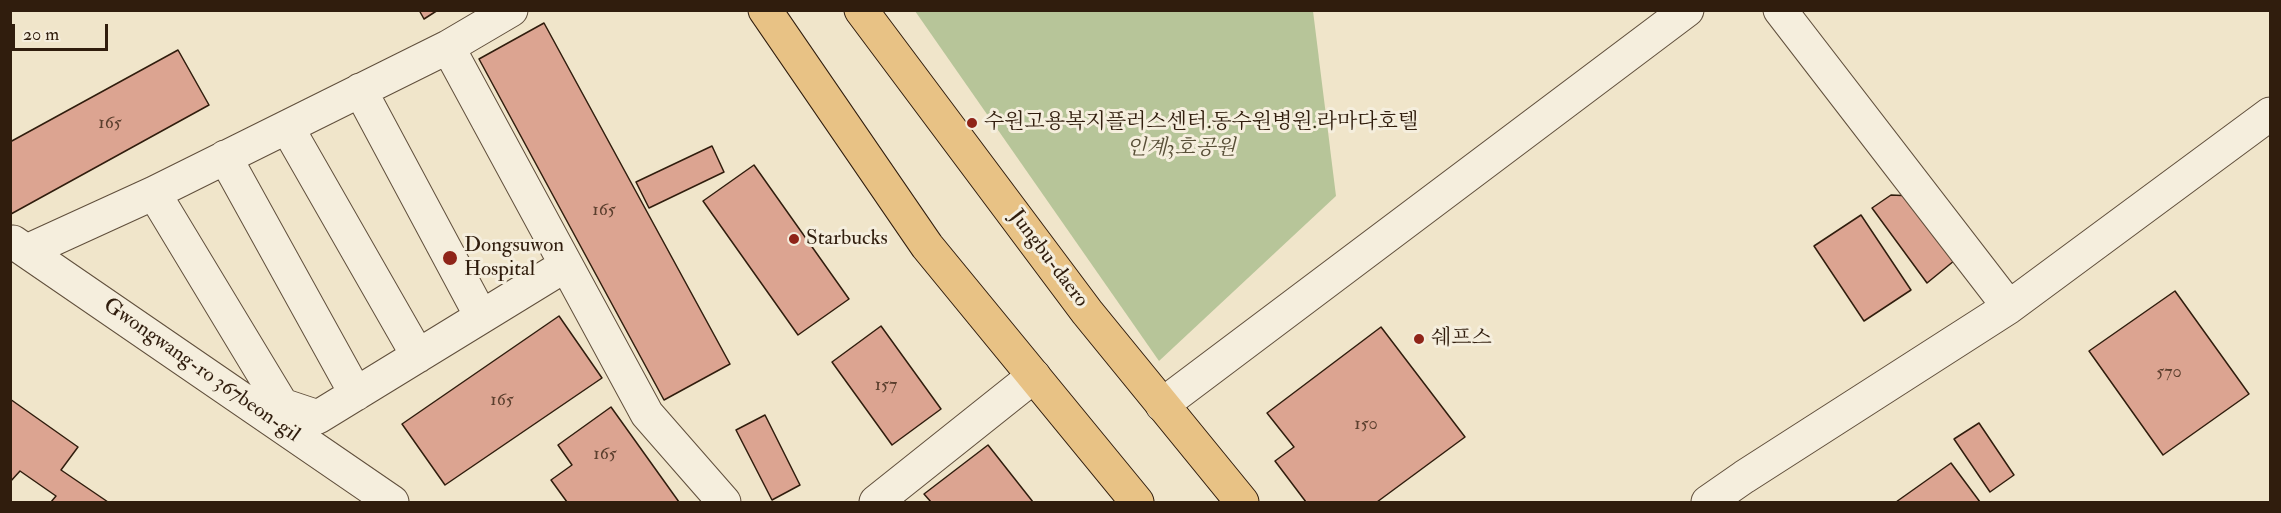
<!DOCTYPE html>
<html>
<head>
<meta charset="utf-8">
<style>
  body { margin:0 }
  #map { position:relative; width:2281px; height:513px; overflow:hidden; background:#f0e5ca; font-family:"IM FELL Double Pica",serif }
  canvas { display:block }
  .frame { position:absolute; inset:0; border:12px solid #301d0d; pointer-events:none }
  .scale { position:absolute; left:12px; top:24px; width:96px; height:27px; box-sizing:border-box; border:3px solid #301d0d; border-top:0; padding-left:8px; font-size:18px; line-height:21px; white-space:nowrap; color:#301d0d; -webkit-text-stroke:4px #f5eedd; paint-order:stroke }
</style>
</head>
<body>
<div id="map">
<canvas width="2281" height="513"></canvas>
<div class="frame"></div>
<div class="scale">20 m</div>
</div>
<script>
const g = document.querySelector('canvas').getContext('2d');
g.lineJoin = 'round';
function fill(path, color) { g.fillStyle = color; g.fill(path, 'evenodd'); }
function stroke(path, color, width, dash) { g.strokeStyle = color; g.lineWidth = width; g.lineCap = dash ? 'butt' : 'round'; g.setLineDash(dash || []); g.stroke(path); }
function label(font, color, halo, rows, align = 'center') {
  g.font = font + ' "IM FELL Double Pica","Noto Serif KR",serif'; g.lineWidth = 6; g.setLineDash([]); g.textBaseline = 'middle'; g.strokeStyle = halo; g.fillStyle = color; for (const [text, x, y, turn = 0] of rows) {
    g.save(); g.translate(x, y); g.rotate((+turn || 0) * Math.PI / 180); g.textAlign = isNaN(turn) ? turn : align; if (halo) g.strokeText(text, 0, 0); g.fillText(text, 0, 0); g.restore();
  }
}
fill(new Path2D(`
  M915 11H1313L1336 196 1159 361Z`), '#b7c599');
const building = new Path2D(`
  M419 10H438L424 19Z
  M544 23 730 364 664 400 479 59Z
  M178 50 209 105 11 214 10 142Z
  M712 146 724 172 649 208 636 182Z
  M754 165 849 299 798 335 703 201Z
  M1891 195 1913 196 1960 256 1927 283 1872 208Z
  M1861 215 1911 290 1864 321 1814 246Z
  M2175 291 2249 394 2163 455 2089 351Z
  M559 316 602 378 445 485 402 424Z
  M881 326 941 409 892 445 832 362Z
  M1381 327 1465 437 1377 502H1306L1275 461 1294 447 1267 413Z
  M10 399 78 447 61 470 108 502H51L56 496 20 471 10 482Z
  M611 407 679 502H567L551 480 572 465 558 445Z
  M765 415 800 485 772 500 736 430Z
  M1979 423 2014 475 1990 492 1954 439Z
  M988 445 1033 502H931L924 494Z
  M1951 463 1980 502H1896Z`);
fill(building, '#dca491');
stroke(building, '#301d0d', 1.5);
const minor = new Path2D(`
  M511 10 448 47 647 414 724 502
  M1780 10 2009 307
  M360 90 481 316
  M287 127 418 356
  M225 157 356 394
  M154 193 282 405 318 417 566 265
  M13 242 392 502
  M27 251 154 193 448 47
  M1162 405 1687 10
  M876 502 1034 376
  M1708 502 1744 477 2009 307 2270 114`);
const major = new Path2D(`
  M765 10 927 246 1137 502
  M861 10 1087 312 1242 502`);
stroke(minor, '#604f3c', 35);
stroke(major, '#301d0d', 35);
stroke(minor, '#f5eedd', 33);
stroke(major, '#e8c285', 33);
for (const [x, y, r, color] of [
  [972,123,6,"#8f2418"],
  [794,239,6,"#8f2418"],
  [450,258,8,"#8f2418"],
  [1419,339,6,"#8f2418"]
]) { const dot = new Path2D(); dot.arc(x, y, r, 0, 2 * Math.PI); g.fillStyle = color; g.fill(dot); stroke(dot, '#f5eedd', 2); }
label('18px', '#5b3f2e', null, [
  ["165",110,124],
  ["165",604,211],
  ["570",2169,373],
  ["157",886,386],
  ["165",502,401],
  ["150",1366,425],
  ["165",605,455]
]);
label('21px', '#301d0d', '#f5eedd', [
  ["수원고용복지플러스센터.동수원병원.라마다호텔",984,123],
  ["Starbucks",806,239],
  ["Dongsuwon",464,246],
  ["Hospital",464,270],
  ["쉐프스",1431,339]
], 'left');
label('italic 21px', '#584f37', '#f5eedd', [
  ["인계3호공원",1181,149]
]);
label('21px', '#301d0d', '#f5eedd', [
  ["Jungbu-daero",1048,259,53],
  ["Gwongwang-ro 367beon-gil",201,371,35]
]);
</script>
</body>
</html>
